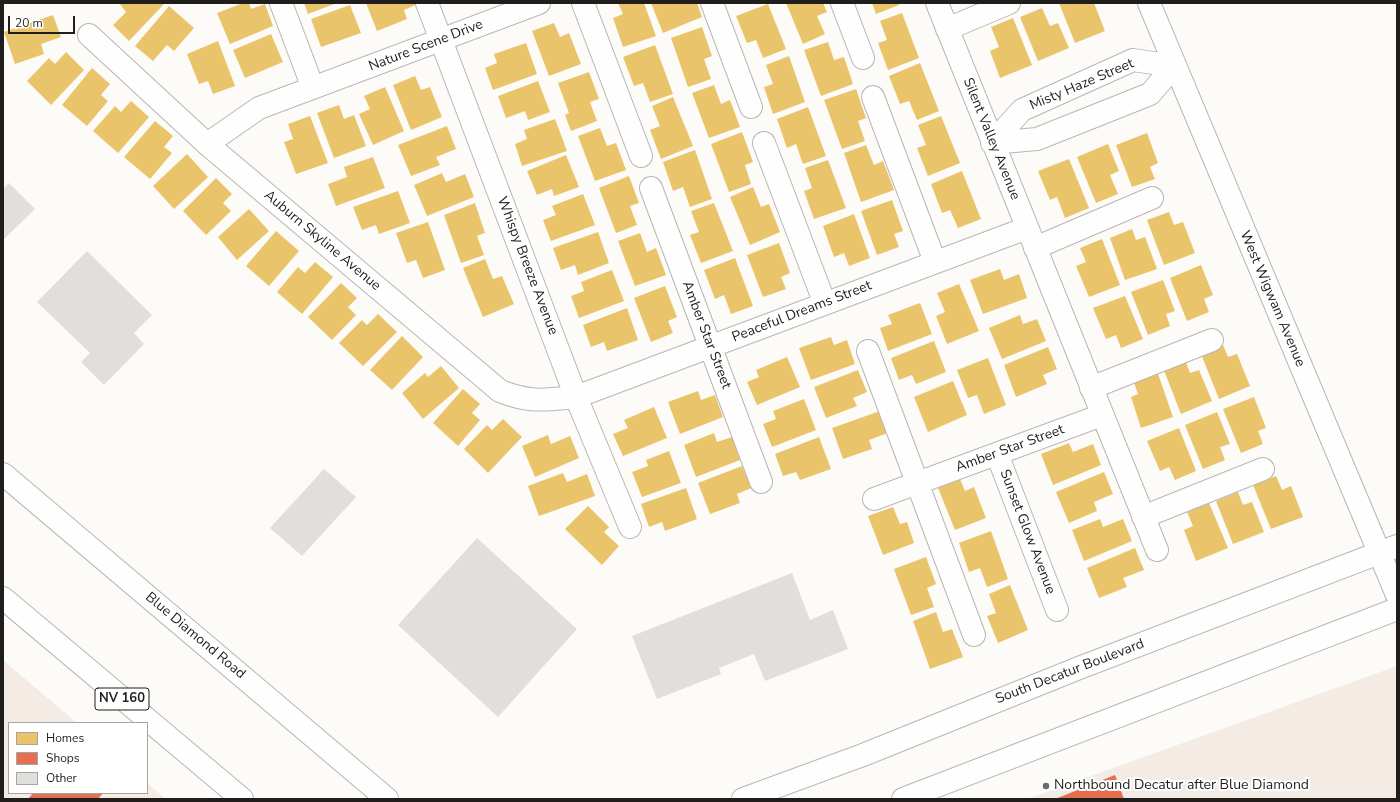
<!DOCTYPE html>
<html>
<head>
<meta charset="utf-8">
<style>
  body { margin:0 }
  #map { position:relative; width:1400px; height:802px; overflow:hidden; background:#fdfbf8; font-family:"Nunito Sans",sans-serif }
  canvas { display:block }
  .frame { position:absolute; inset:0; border:4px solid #201e1c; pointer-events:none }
  .legend { position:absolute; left:8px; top:722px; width:140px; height:72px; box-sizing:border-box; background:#fff; border:1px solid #a6a5a4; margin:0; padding:5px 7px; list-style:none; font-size:12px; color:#201e1c }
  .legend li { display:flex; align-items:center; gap:8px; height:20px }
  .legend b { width:20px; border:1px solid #a6a5a4 }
  .scale { position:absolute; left:8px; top:16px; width:67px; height:18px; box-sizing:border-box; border:2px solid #201e1c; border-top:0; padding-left:5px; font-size:12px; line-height:14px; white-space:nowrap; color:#201e1c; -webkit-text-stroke:3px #fff; paint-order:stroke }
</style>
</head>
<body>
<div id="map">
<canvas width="1400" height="802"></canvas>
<div class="frame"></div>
<ul class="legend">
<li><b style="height:11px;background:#e9c46a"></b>Homes</li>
<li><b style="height:11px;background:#e76f51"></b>Shops</li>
<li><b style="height:11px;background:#e1dfdc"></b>Other</li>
</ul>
<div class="scale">20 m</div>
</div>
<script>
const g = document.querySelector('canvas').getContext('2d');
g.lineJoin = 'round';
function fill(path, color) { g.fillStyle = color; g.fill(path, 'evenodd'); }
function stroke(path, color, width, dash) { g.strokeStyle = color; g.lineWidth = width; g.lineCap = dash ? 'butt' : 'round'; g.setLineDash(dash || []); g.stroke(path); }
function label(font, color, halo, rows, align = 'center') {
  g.font = font + ' "Nunito Sans",sans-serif'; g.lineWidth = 4; g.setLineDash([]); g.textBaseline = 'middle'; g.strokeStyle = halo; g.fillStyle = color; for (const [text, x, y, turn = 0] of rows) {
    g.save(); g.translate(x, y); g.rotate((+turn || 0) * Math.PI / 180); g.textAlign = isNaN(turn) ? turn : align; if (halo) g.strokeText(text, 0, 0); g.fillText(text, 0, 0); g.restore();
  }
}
fill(new Path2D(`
  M3 660 77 723H9V793H147V783L166 799H3Z
  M1397 666V799H1027Z`), '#f3ebe4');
fill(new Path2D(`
  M119 3H163L164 4 129 41 113 25 126 12Z
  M243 3H249L251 9 265 4 273 26 230 44 217 13Z
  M304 3H337L308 14Z
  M366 3H417L418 4 404 10 407 19 377 31Z
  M618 3H644L656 36 623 47 613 18 623 14Z
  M651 3H697L702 17 663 33Z
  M786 3H823L827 12 817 16 825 34 803 44Z
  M872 3H898L899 5 876 14Z
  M1059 3H1094L1105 31 1075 43Z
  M768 4 786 49 763 58 756 40 747 43 736 16Z
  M350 5 361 33 321 47 311 19Z
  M169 6 194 28 174 51 167 45 153 61 135 46Z
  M1042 8 1050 26 1058 23 1069 48 1038 61 1020 17Z
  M902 13 919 58 888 70 878 43 887 40 880 21Z
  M53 15 61 37 41 44 44 54 15 64 4 32Z
  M1013 18 1032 65 1000 78 990 51 999 47 991 27Z
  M554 23 560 37 569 33 581 64 549 76 532 31Z
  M702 27 712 56 704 59 711 79 688 87 671 38Z
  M271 34 283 62 245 78 233 50Z
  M218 41 235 86 213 94 208 81 199 84 187 54Z
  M828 42 834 60 844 57 853 84 821 96 804 50Z
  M526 43 537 74 493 90 485 68 497 63 494 54Z
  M655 45 673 94 650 102 643 83 634 86 623 57Z
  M66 52 84 70 51 105 27 81 49 58 55 64Z
  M789 56 805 102 773 114 764 87 773 84 766 65Z
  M920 63 939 111 917 120 909 101 900 104 889 76Z
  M92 68 110 84 101 95 108 101 87 126 62 105Z
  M589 72 599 99 590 102 597 121 571 131 565 115 569 113 558 83Z
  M415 76 421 90 430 87 442 117 411 130 393 85Z
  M538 81 550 112 528 120 525 111 506 118 498 96Z
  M714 85 721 104 730 100 740 127 709 138 692 93Z
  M385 87 404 131 373 145 359 114 370 109 364 96Z
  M856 89 866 118 858 121 865 141 842 149 824 100Z
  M673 97 693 146 661 159 650 130 660 126 652 106Z
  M131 101 149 117 118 153 93 131 115 106 121 112Z
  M339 105 344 119 354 115 366 146 334 158 317 113Z
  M808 107 826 156 803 164 796 144 787 148 777 119Z
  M310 116 328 163 296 174 284 142 293 139 288 124Z
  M941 116 960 163 928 176 917 148 926 145 918 125Z
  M555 119 567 151 522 166 515 144 527 139 524 130Z
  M155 121 173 136 164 147 172 153 150 179 124 157Z
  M447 126 456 149 436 157 440 165 411 176 398 145Z
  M600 128 607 146 616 143 626 170 595 181 578 136Z
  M742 132 753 162 745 165 751 184 729 192 711 144Z
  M1147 133 1158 163 1150 167 1155 179 1132 187 1116 145Z
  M1108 144 1119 171 1110 175 1118 194 1096 203 1077 157Z
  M866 145 874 165 883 161 894 190 861 202 844 153Z
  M695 150 712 199 690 207 683 187 673 191 663 162Z
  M187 154 208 177 174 209 153 186Z
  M566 155 579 187 554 196 552 189 537 195 527 171Z
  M373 157 385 188 336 206 328 184 347 177 344 167Z
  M1069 159 1089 208 1065 218 1057 197 1050 200 1038 171Z
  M828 160 846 208 814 219 804 191 812 188 805 168Z
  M962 171 981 219 958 228 950 210 942 213 931 184Z
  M442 173 446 182 465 174 474 197 427 216 414 185Z
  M629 176 639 203 630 206 637 225 616 233 599 188Z
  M216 178 232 194 223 203 231 211 206 235 183 211Z
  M753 187 761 207 769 204 780 232 750 245 730 197Z
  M398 191 410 223 379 234 376 225 362 230 353 207Z
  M583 194 595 225 551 241 543 220 556 215 552 206Z
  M892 200 903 231 894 234 899 247 877 255 861 211Z
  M475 203 485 233 477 236 484 255 461 263 444 215Z
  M714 203 733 251 701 263 690 235 699 232 691 211Z
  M249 209 269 231 237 260 218 237Z
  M1169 212 1174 225 1183 222 1195 253 1164 265 1147 220Z
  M854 214 870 258 849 266 844 253 834 257 823 226Z
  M428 222 445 270 423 278 416 260 407 263 396 233Z
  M1132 229 1136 240 1145 237 1157 269 1125 280 1110 238Z
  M276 231 299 251 269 286 246 266Z
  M598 232 609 263 578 275 575 265 561 270 553 248Z
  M640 233 647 252 656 248 666 275 635 286 618 241Z
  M1102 239 1120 285 1089 297 1076 266 1086 262 1080 248Z
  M779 243 790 273 781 277 786 289 763 297 747 255Z
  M735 258 753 306 731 314 724 295 715 299 704 270Z
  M485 259 493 279 502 276 514 304 483 317 463 268Z
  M315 262 333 277 302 314 277 292 298 267 305 273Z
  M1201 265 1213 295 1204 299 1209 312 1187 321 1170 278Z
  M1000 269 1004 280 1019 274 1027 298 983 314 970 280Z
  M612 270 624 301 579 318 571 296 584 291 581 282Z
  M1163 280 1175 311 1166 314 1170 326 1148 335 1131 292Z
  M341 283 357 298 348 307 356 315 332 340 308 317Z
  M959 284 979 331 947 344 936 316 945 312 937 293Z
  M665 286 677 317 668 321 673 333 651 342 634 298Z
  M1125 296 1143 339 1121 348 1116 335 1106 339 1093 308Z
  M920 303 932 334 888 351 880 328 892 324 888 315Z
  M627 308 638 340 607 351 604 342 591 347 583 325Z
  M378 314 397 332 363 366 339 343 362 320 367 325Z
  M1020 315 1023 324 1037 319 1046 341 1002 359 989 328Z
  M402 336 423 357 392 390 370 370Z
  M831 337 834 345 847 340 855 364 811 380 799 348Z
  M934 341 946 372 916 384 912 375 899 380 891 358Z
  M1223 345 1228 357 1237 354 1250 386 1219 399 1201 354Z
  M1048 347 1057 369 1043 375 1047 384 1016 397 1004 365Z
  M787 357 800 387 757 405 747 382 759 377 756 370Z
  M988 358 1006 405 984 414 977 395 968 398 957 370Z
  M1185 360 1190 373 1199 370 1212 401 1181 414 1163 368Z
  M441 366 459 388 423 419 402 393 425 373 428 377Z
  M858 370 867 392 853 398 857 406 826 418 814 387Z
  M1157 371 1173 417 1141 428 1131 397 1138 394 1133 380Z
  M953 381 967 415 928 432 914 397Z
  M463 389 480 404 472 413 480 420 458 446 433 423Z
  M698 391 701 400 715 395 723 417 680 434 668 402Z
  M1254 397 1266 428 1258 431 1263 444 1241 453 1223 409Z
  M804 399 816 430 772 447 763 424 776 419 773 411Z
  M654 407 667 438 623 456 613 434 628 428 624 420Z
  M880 411 888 433 869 440 872 449 843 459 832 428Z
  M1217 412 1230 444 1220 447 1225 460 1203 469 1185 425Z
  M503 419 522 437 488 473 464 449 487 425 492 430Z
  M1179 428 1196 471 1175 480 1169 467 1160 471 1147 441Z
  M714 433 717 442 732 437 740 460 696 477 684 445Z
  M548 435 551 444 570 436 579 458 535 477 522 446Z
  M819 437 831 469 800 480 796 472 783 476 775 454Z
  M1069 443 1073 452 1093 444 1101 465 1053 485 1041 454Z
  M669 451 681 483 642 497 632 472 648 466 646 460Z
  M742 466 751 488 737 494 740 503 710 514 698 483Z
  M1104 472 1113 494 1094 502 1097 511 1069 523 1056 492Z
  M563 473 567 482 587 474 595 496 539 516 528 486Z
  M1276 476 1282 490 1291 486 1303 517 1271 529 1253 485Z
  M960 479 965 491 974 487 986 518 955 530 938 488Z
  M686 488 697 519 665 531 662 522 649 527 641 504Z
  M1238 492 1243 505 1252 502 1264 532 1233 544 1216 501Z
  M1209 503 1228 548 1196 561 1184 530 1193 526 1187 512Z
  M588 506 609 527 604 532 619 546 602 565 565 529Z
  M893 507 900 524 907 522 914 543 883 555 868 516Z
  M1100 519 1103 527 1123 519 1132 541 1084 561 1072 530Z
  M991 531 1008 579 987 587 980 568 969 572 959 543Z
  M1135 548 1144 570 1123 578 1127 587 1099 598 1087 568Z
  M926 557 936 584 927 588 934 607 911 615 894 569Z
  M1010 585 1028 630 998 643 987 616 996 613 989 594Z
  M936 612 943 632 952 629 963 657 930 669 913 621Z`), '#e9c46a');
fill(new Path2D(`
  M1115 775 1124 799H1055Z
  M33 793H103L98 799H28Z`), '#e76f51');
fill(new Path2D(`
  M9 183 35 209 3 240V189Z
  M87 251 152 315 134 333 144 344 104 385 81 362 90 353 37 302Z
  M324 469 356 497 302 556 270 528Z
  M477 538 577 629 498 717 398 625Z
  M792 573 810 620 833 610 848 649 765 681 754 654 719 668 721 674 657 699 632 636Z`), '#e1dfdc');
const minor = new Path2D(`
  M281 3 313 88
  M427 3 576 397 630 527
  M583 3 641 156
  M712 3 751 107
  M842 3 863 58
  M937 3 1157 550
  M1149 3 1397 595
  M947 29 1009 3
  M89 35 207 144 500 391C530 403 545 400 576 397L1027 228
  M873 97 935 262
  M764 143 825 304
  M992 143 1022 110 1133 60 1174 66
  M992 143 1037 139 1150 94 1174 66
  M207 144 259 108 539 3
  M651 188 761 482
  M1035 248 1152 198
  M868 351 974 635
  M1091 388 1212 340
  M997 454 1057 610
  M874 499 1102 415
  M1143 517 1263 469`);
const major = new Path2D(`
  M743 799 863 755 1079 668 1397 546
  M903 799 1397 609`);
const highway = new Path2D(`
  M3 474 387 799
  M3 598 242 799`);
stroke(minor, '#b8b6b4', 24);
stroke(major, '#b8b6b4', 24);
stroke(highway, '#b8b6b4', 24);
stroke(minor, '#fffefe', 22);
stroke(major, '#fffefe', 22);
stroke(highway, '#fffefe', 22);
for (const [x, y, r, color] of [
  [1046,786,4,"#6d6b69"]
]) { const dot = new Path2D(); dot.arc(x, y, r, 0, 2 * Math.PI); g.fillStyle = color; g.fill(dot); stroke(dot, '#fff', 1.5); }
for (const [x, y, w] of [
  [122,699,54]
]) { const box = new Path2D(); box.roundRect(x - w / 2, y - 11, w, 22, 3); g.fillStyle = '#fff'; g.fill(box); stroke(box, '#201e1c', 1); }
label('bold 13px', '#201e1c', null, [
  ["NV 160",122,699]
]);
label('14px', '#201e1c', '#fff', [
  ["Nature Scene Drive",426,46,-21],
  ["Misty Haze Street",1082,85,-23],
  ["Silent Valley Avenue",991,139,68],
  ["Auburn Skyline Avenue",322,241,40],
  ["Whispy Breeze Avenue",527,266,69],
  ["West Wigwam Avenue",1272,299,67],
  ["Peaceful Dreams Street",802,312,-21],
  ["Amber Star Street",706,335,69],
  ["Amber Star Street",1010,449,-20],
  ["Sunset Glow Avenue",1027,532,69],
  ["Blue Diamond Road",195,636,40],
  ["South Decatur Boulevard",1070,672,-21]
]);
label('14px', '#201e1c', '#fff', [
  ["Northbound Decatur after Blue Diamond",1054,786]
], 'left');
</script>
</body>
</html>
